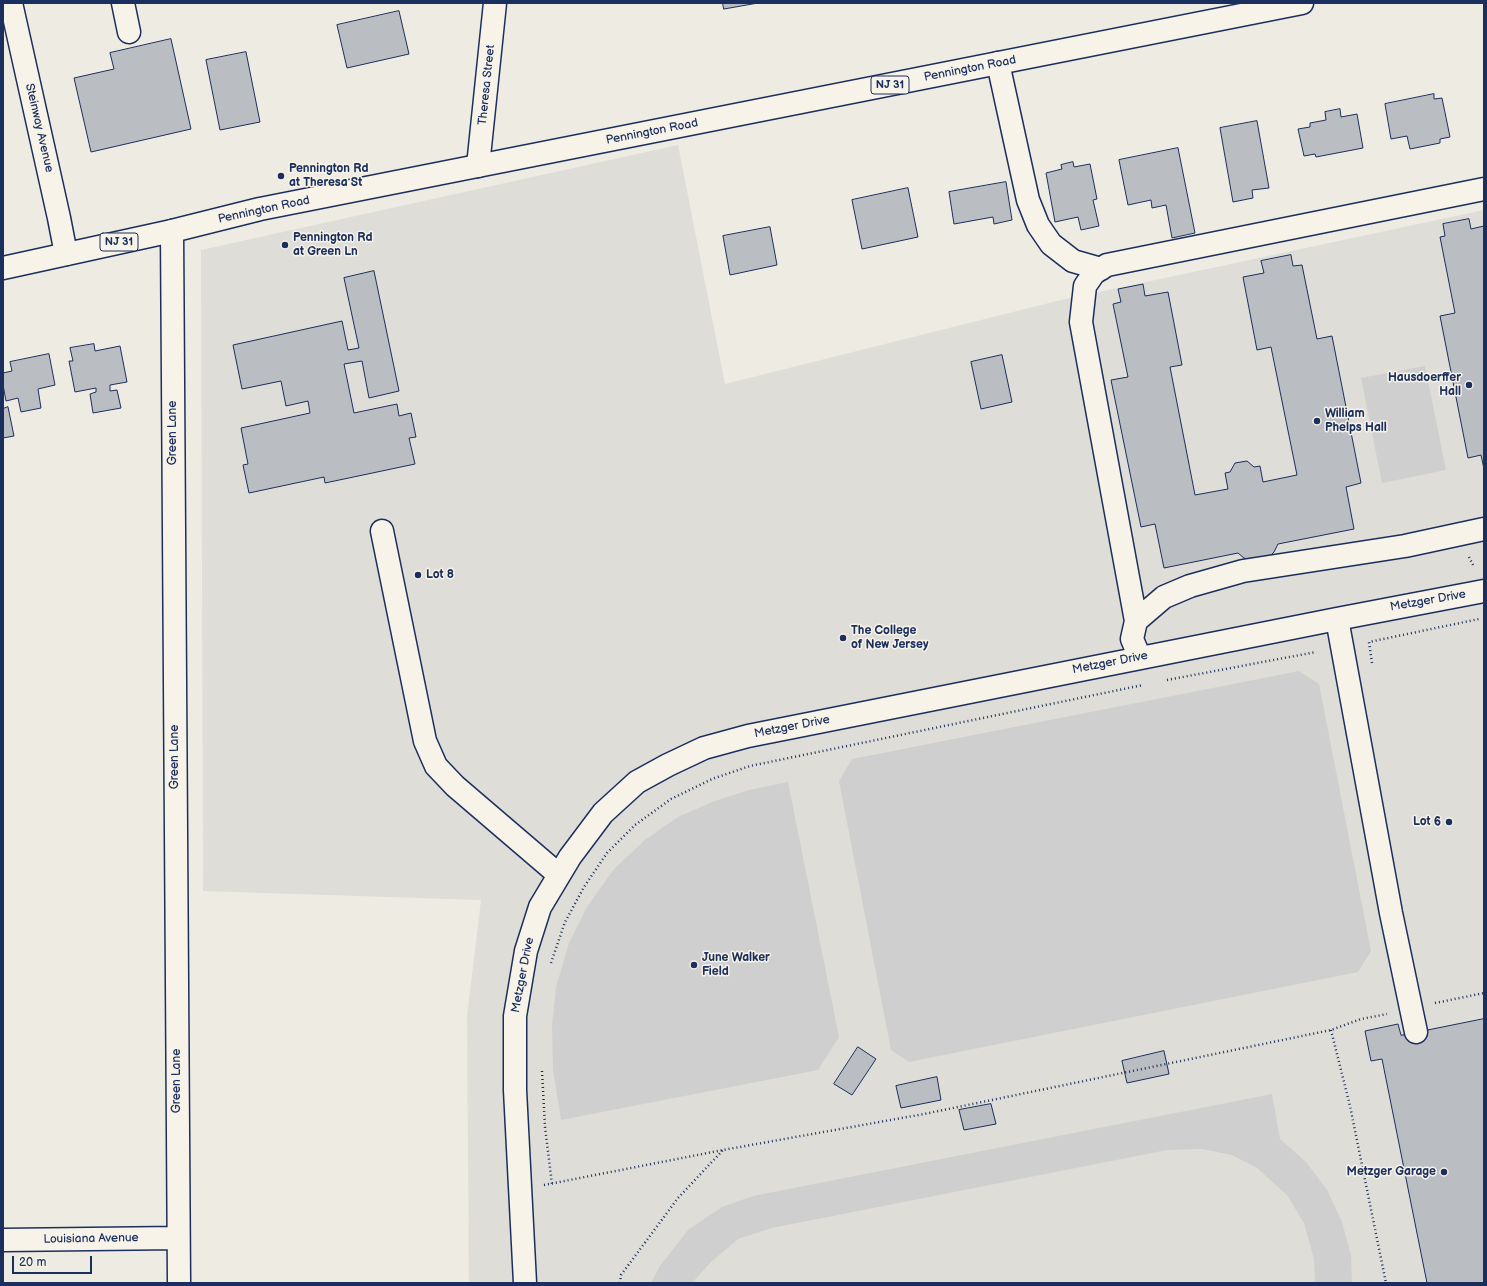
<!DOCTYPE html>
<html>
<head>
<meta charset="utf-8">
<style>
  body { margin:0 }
  #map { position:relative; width:1487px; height:1286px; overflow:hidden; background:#eeebe2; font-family:"Balsamiq Sans",sans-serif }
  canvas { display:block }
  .frame { position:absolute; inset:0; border:4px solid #1b2f5e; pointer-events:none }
  .scale { position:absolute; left:12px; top:1256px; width:80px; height:18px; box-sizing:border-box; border:2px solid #1b2f5e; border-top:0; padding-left:5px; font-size:12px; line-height:14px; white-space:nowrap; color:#1b2f5e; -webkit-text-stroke:3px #f7f3e8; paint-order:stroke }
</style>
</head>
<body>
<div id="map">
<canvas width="1487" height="1286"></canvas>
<div class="frame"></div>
<div class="scale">20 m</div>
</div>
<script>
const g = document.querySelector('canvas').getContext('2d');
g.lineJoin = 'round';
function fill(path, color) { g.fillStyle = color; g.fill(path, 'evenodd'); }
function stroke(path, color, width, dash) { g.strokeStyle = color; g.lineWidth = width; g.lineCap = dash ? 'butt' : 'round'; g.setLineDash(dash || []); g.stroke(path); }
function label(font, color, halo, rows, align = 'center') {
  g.font = font + ' "Balsamiq Sans",sans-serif'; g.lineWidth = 3; g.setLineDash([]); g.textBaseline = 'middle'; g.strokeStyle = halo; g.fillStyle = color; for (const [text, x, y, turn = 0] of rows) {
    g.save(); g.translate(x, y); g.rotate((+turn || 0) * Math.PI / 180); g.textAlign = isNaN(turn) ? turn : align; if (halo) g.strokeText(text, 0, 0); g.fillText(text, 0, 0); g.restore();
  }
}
fill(new Path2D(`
  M678 145 725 384 1057 301 1484 210V1283H469L467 1016 481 900 203 891 201 250Z`), '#deddd8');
fill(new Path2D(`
  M1425 366 1446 470 1382 483 1361 378Z
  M1299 671 1319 684 1371 951 1358 972 909 1062 891 1050 839 781 852 759Z
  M788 782 839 1037 818 1070 561 1120 553 1070 552 1027 556 987 569 943 587 907 614 869 645 840 678 817 712 802 749 790Z
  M1272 1094 1280 1139 1306 1162 1327 1190 1342 1222 1351 1255 1352 1283H1315L1314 1259 1304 1223 1287 1195 1257 1168 1232 1155 1202 1149 1167 1150 772 1228 738 1239 711 1262 692 1283H651L660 1266 688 1230 722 1207 753 1196Z`), '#cfcfcf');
const building = new Path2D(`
  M723 3H758L724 9Z
  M399 11 409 54 347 68 337 25Z
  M171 39 191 129 91 152 74 78 114 69 110 53Z
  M246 52 260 122 220 130 206 60Z
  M1434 94V99L1442 98 1450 137 1440 139V143L1410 149 1407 136 1391 139 1385 104Z
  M1340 109 1341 117 1357 114 1363 148 1316 157 1315 154 1304 156 1298 129 1310 127V123L1326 120 1325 112Z
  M1257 121 1269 188 1252 190 1253 198 1233 202 1220 128Z
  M1178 148 1195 233 1172 238 1166 205 1152 208 1151 200 1128 205 1119 160Z
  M1073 162 1074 167 1090 164 1097 199 1093 200 1099 226 1081 230 1078 217 1055 222 1046 173 1062 169 1061 165Z
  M1006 182 1012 220 994 224 993 217 954 224 949 192Z
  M908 188 918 237 862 249 852 200Z
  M1469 219 1471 229 1484 226V469L1481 455 1468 458 1440 316 1455 313 1440 237 1445 236 1443 224Z
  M770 227 777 265 730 275 723 236Z
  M1291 255 1293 266 1302 265 1317 339 1332 336 1361 483 1346 487 1354 529 1278 544 1274 552 1268 558 1252 561 1244 558 1238 553 1164 568 1155 524 1141 527 1111 380 1128 377 1113 304 1121 302 1118 289 1143 284 1145 296 1168 292 1182 365 1170 367 1195 495 1228 489 1225 473 1230 472 1235 463 1247 461 1254 467 1260 466 1263 482 1297 475 1271 347 1257 350 1243 277 1264 273 1261 261Z
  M374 271 399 391 369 398 362 361 344 364 354 413 397 404 399 416 411 413 416 437 409 438 415 464 325 483 324 477 249 493 243 465 248 464 241 428 310 413 308 401 286 406 281 381 242 389 233 345 342 321 348 350 359 348 344 278Z
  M94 344 95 351 120 346 127 382 110 385V391L117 390 121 408 93 413 90 394 96 392V388L75 392 69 361H73L70 348Z
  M49 354 55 385 38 389 41 408 21 412 18 398 6 401 3 385V373L12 371 10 362Z
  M1002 355 1012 402 981 409 971 362Z
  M8 407 14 436 3 438V409Z
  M1484 1019V1283H1427L1382 1059 1371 1061 1365 1031 1398 1024 1401 1035Z
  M858 1047 876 1059 852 1095 834 1084Z
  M1164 1051 1169 1074 1127 1083 1122 1061Z
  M937 1077 941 1100 901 1108 896 1086Z
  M991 1104 996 1124 964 1130 959 1110Z`);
fill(building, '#babdc2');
stroke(building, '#1b2f5e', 1);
const minor = new Path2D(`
  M11 3 59 218 66 254
  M123 3 129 32
  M998 63 1028 200 1038 225 1051 244 1073 261 1101 269
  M478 166 495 3
  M172 231 179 1283
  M382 531 425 741 436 766 455 786 559 875
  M1337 619 1391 913 1416 1032
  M1136 621 1164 597 1190 586 1243 571 1405 546 1484 529
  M1140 658 1132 639 1136 621 1081 322 1085 286 1094 273 1107 265 1484 189
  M3 1240 178 1238
  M525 1283 515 1090V1016L526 951 540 907 570 857 603 813 637 782 668 765 704 748 748 736 1337 619 1484 591`);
const major = new Path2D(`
  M3 268 172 231 260 209 1302 3`);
stroke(minor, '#1b2f5e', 25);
stroke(major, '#1b2f5e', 25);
stroke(new Path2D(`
  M1469 557 1474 567
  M1372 663 1369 642 1479 619
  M1167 680 1316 652
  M551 963 565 922 584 887 607 853 635 825 671 799 712 779 750 766 1143 685
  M1435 1003 1484 993
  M1331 1030 1350 1106 1386 1283
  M542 1071 545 1127 552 1184
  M544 1185 723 1150 924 1114 1331 1030 1361 1019 1387 1014
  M620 1283 621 1275 678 1198 723 1150`), '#1b2f5e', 2.5, [1, 3]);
stroke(minor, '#f7f3e8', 22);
stroke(major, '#f7f3e8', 22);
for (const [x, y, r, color] of [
  [281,176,4,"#1b2f5e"],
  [285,245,4,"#1b2f5e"],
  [1469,385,4,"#1b2f5e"],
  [1317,421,4,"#1b2f5e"],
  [418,575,4,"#1b2f5e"],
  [843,638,4,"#1b2f5e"],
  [1449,822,4,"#1b2f5e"],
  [694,965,4,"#1b2f5e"],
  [1444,1172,4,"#1b2f5e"]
]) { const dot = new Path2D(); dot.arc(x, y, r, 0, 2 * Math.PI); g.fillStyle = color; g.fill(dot); stroke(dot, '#f7f3e8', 1.5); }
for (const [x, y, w] of [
  [890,85,38],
  [119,242,38]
]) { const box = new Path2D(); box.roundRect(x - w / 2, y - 9, w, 18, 3); g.fillStyle = '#f7f3e8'; g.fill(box); stroke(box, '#1b2f5e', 1); }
label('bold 11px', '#1b2f5e', null, [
  ["NJ 31",890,85],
  ["NJ 31",119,242]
]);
label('12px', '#1b2f5e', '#f7f3e8', [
  ["Pennington Road",970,69,-11],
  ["Theresa Street",487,85,-84],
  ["Steinway Avenue",39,128,77],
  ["Pennington Road",652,132,-11],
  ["Pennington Road",264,210,-12],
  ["Green Lane",173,433,-90],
  ["Metzger Drive",1428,601,-10],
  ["Metzger Drive",1110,663,-11],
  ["Metzger Drive",792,727,-11],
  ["Green Lane",175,757,-90],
  ["Metzger Drive",523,975,-79],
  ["Green Lane",177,1081,-90],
  ["Louisiana Avenue",91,1239,-1]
]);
label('bold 12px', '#1b2f5e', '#f7f3e8', [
  ["Pennington Rd",289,169],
  ["at Theresa St",289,183],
  ["Pennington Rd",293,238],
  ["at Green Ln",293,252],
  ["Hausdoerffer",1461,378,"right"],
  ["Hall",1461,392,"right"],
  ["William",1325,414],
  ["Phelps Hall",1325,428],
  ["Lot 8",426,575],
  ["The College",851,631],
  ["of New Jersey",851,645],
  ["Lot 6",1441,822,"right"],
  ["June Walker",702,958],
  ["Field",702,972],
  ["Metzger Garage",1436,1172,"right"]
], 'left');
</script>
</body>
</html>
